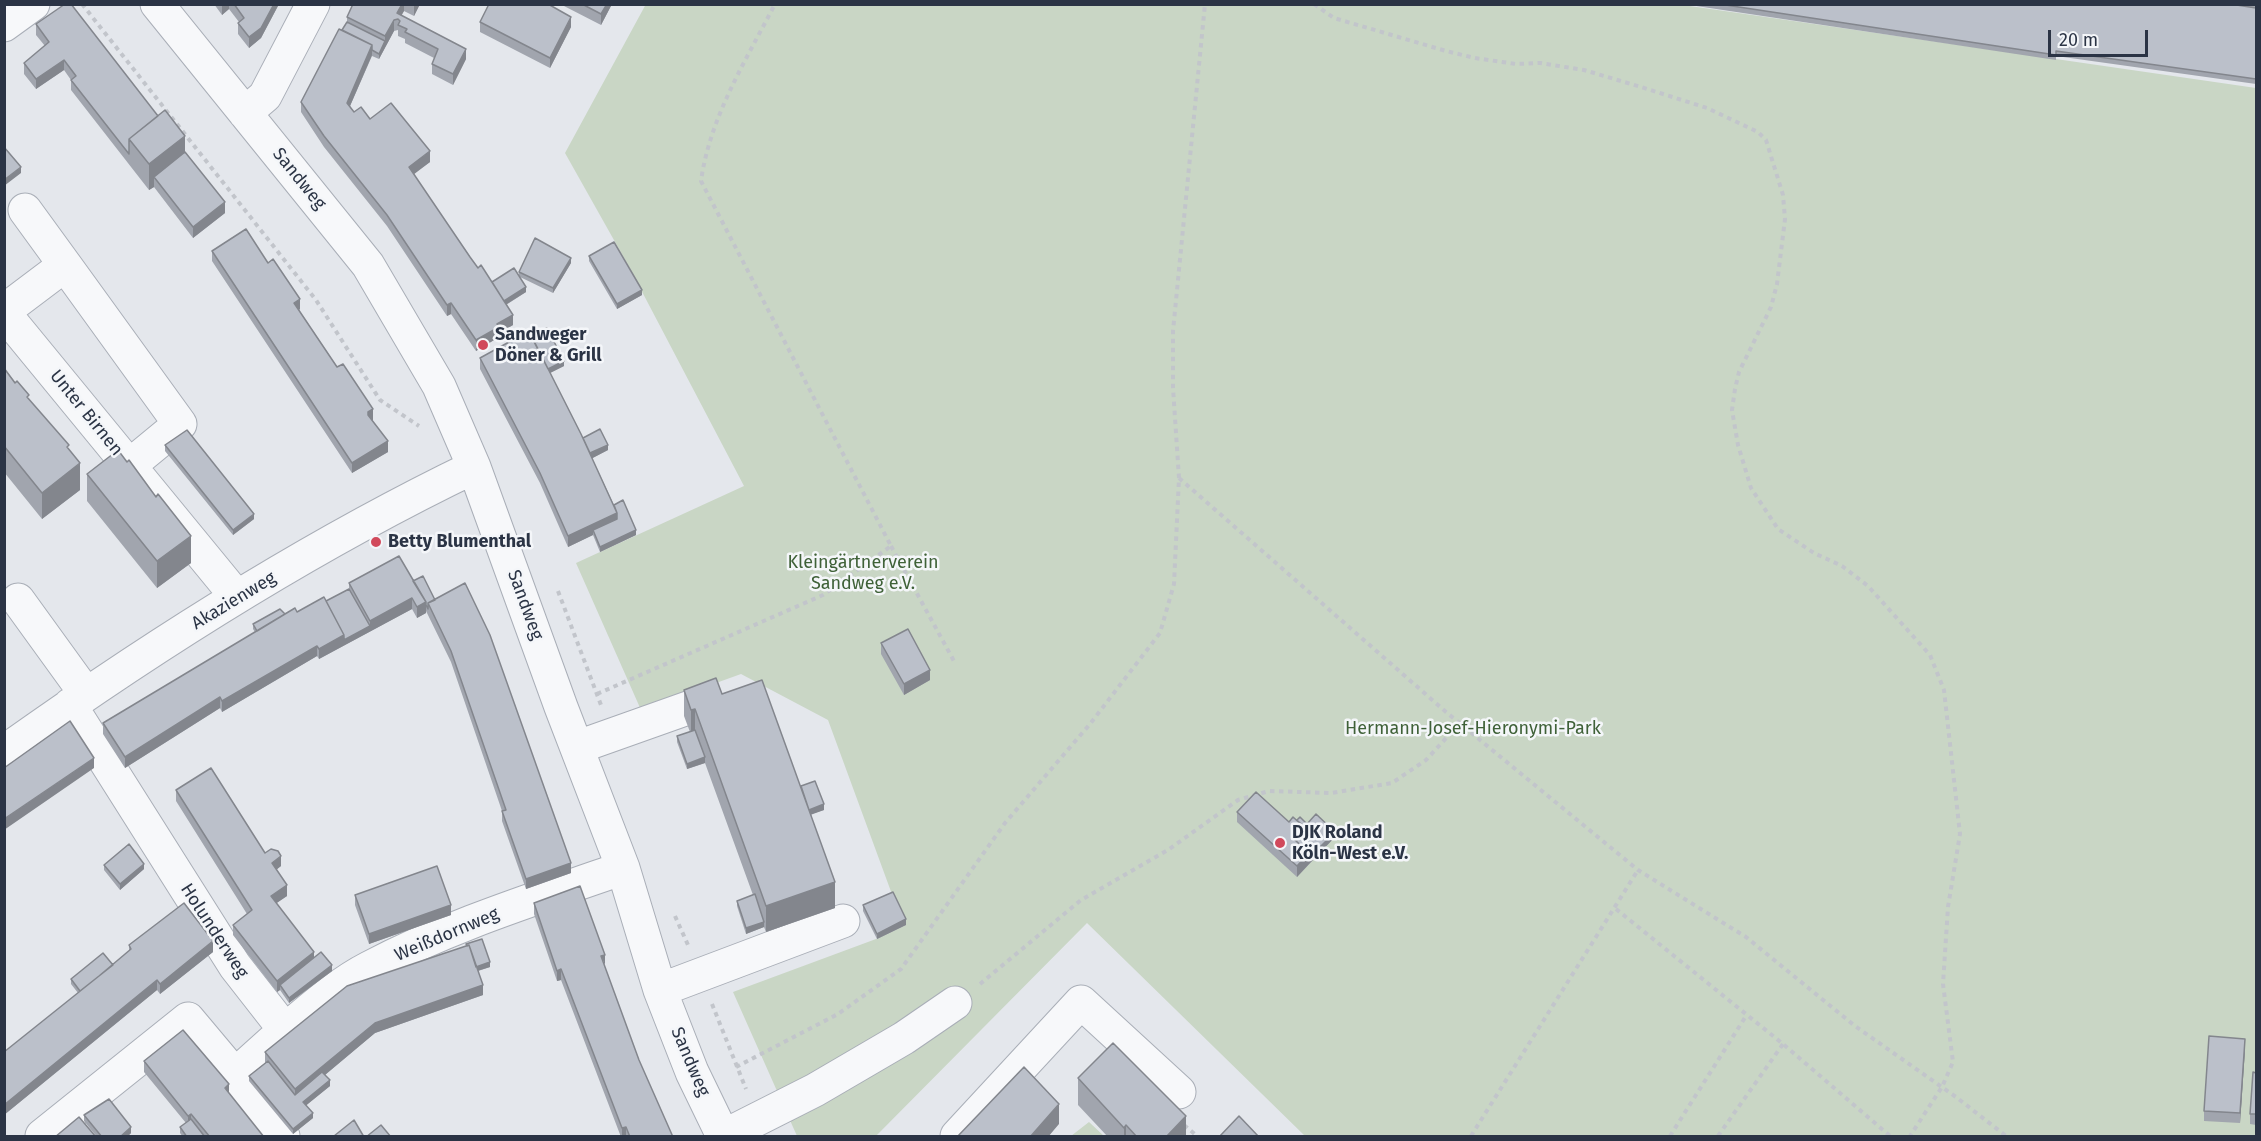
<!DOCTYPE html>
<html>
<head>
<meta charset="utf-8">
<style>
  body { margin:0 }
  #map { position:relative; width:2261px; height:1141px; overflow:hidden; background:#e4e7ec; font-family:"Fira Sans",sans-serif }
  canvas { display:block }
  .frame { position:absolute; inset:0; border:6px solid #2b3445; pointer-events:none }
  .scale { position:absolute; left:2048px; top:30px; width:100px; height:27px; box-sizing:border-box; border:3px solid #2b3445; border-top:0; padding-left:8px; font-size:18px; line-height:21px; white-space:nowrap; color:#2b3445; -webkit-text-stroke:4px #f4f6f9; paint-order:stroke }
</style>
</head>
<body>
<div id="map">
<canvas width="2261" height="1141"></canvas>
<div class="frame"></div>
<div class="scale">20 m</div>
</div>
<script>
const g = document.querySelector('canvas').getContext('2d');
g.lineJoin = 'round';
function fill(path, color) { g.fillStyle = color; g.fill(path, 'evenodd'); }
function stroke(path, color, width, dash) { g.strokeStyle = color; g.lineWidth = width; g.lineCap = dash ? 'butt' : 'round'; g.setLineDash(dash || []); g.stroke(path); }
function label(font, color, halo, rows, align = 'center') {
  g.font = font + ' "Fira Sans",sans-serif'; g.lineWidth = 5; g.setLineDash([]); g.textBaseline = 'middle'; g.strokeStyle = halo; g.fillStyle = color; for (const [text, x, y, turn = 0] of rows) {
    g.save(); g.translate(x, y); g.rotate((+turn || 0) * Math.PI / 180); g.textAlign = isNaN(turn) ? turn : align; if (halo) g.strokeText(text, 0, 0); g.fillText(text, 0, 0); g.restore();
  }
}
fill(new Path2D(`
  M646 4 1683 5 2256 88V1136H1305L1087 923 876 1136H797L733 992 876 939 906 925 893 897 828 720 741 674 641 710 576 563 744 486 628 265 565 153Z
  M1089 1122 1104 1136H1071Z`), '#c9d6c5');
const minor = new Path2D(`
  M157 4 368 265 439 386 474 467 561 707 623 868 660 990 692 1072 723 1136
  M4 25 33 4
  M245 113 265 96 313 4
  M25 210 65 265
  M4 311 65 265 180 424 129 466
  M4 313 237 597
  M18 600 86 694
  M70 705 235 966 285 1030 235 1075 283 1136
  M578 747 702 703
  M4 752C152 646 310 546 474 467
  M660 990 843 921
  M285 1030C312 1008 338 984 369 968 450 925 538 898 623 868
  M42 1136 188 1019 235 1075
  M724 1136 815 1090 904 1038 955 1003
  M957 1136 1081 1002 1179 1092`);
stroke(minor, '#a9aeb7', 35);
stroke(new Path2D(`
  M82 4 316 300 380 400 419 426
  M1314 4 1334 18 1446 51 1475 58 1516 64 1540 63 1584 70 1641 87 1707 108 1758 132 1766 140 1783 195 1785 219 1777 284 1771 307 1739 372 1735 389 1732 410 1738 445 1751 488 1778 529 1814 553 1842 566 1868 586 1930 655 1944 690 1960 834 1948 907 1943 984 1953 1062 1942 1087 1910 1136
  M1179 478 1446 712 1638 870 1746 937 1855 1026 1956 1097 2006 1136
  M891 546 955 663
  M558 591 601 705
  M597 694 823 595 891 546 701 181C710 117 745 62 775 4
  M1616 909 1783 1044 1890 1136
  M675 916 688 945
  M980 984 1081 900 1168 850 1238 800 1269 791 1331 793 1392 783 1426 760 1460 723
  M712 1004 746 1089
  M736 1067 838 1014 901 969 1005 823 1090 724 1160 633 1174 584 1179 478 1173 388V331L1205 4
  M1184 1125 1197 1136
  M1471 1136 1638 870
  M1670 1136 1746 1016
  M1718 1136 1783 1044`), '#c2c5cb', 4, [4.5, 4.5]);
stroke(minor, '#f7f8fa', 33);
fill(new Path2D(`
  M214 4H279L261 38 249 48 238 34V23L239 22 229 9 222 15Z
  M353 4H420L414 16 404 11 401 15 466 59 453 85 432 74V64L434 58 405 43V39L398 36V30L394 31 379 59 372 56 350 106 354 112 370 119 430 162 413 174 478 268 492 282 519 277V272L571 263 553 293 520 277 526 292 506 305 513 325 499 333V337L476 351 451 314 447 316 387 226 324 147 301 112V102L347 22V17Z
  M564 4H612L601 25 564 6Z
  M1683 4H2230L2236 6V4H2256V84L2056 56V60Z
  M480 22 571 27 550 68 480 32Z
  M36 24 185 152 225 213 193 238 154 187 149 190 71 90V80L64 70 36 89 24 74V63L45 46 36 35Z
  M212 251 300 309 299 310 373 420H372L388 452 352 473 212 261Z
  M589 256 642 295 617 309 589 261Z
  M531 336 564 366 550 373 583 438 608 450 592 458 614 505 636 535 600 552 593 535 568 547 540 483 480 369V358Z
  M4 368 69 450 80 490 42 519 4 472Z
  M165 445 254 519 233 535 165 451Z
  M87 474 191 563 157 588 87 501Z
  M423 576 571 873 526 889 502 821V811L451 662 426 611V613L417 618 412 609 319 659 317 656 222 712 220 708 125 768 103 734V723L255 632 253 629V624L297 612 326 601 349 589V583L413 581Z
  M881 643 930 680 904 695 881 654Z
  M684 690 722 694 801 786 824 810 811 814 835 908 766 932 764 927 746 934 737 906V901L753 895 705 763 687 769 677 742V736L690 732 684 716Z
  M176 790 265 853 281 866 276 870 287 896 276 903 314 958 332 971 289 1003 280 990 277 992 233 935V925L247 914 176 801Z
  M1237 812 1289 822 1297 820 1307 824 1335 837 1297 877 1237 822Z
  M104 865 144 869 120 890 104 870Z
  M355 895 451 915 369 944 355 905Z
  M534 903 604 965 639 1060 673 1137H621L561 980 557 981 534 914Z
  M863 905 906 925 877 939 863 911Z
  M466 944 490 967 478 971 483 995 375 1033 325 1075 330 1086 306 1105 313 1118 293 1134 249 1081V1076L265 1063V1052L466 946Z
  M129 945 213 952 160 994 157 990 4 1115V1052L78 993 71 984V979L113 965 129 951Z
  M2245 1049 2240 1123 2204 1121V1111Z
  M144 1061 229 1093 264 1137H183L180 1133V1127L186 1123 144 1072Z
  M2256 1073V1125L2250 1124V1114Z
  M1078 1078 1186 1137H1108L1078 1105Z
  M84 1115 131 1133 127 1137H97L84 1121Z`), '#a1a5ae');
fill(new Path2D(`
  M222 4H229V9L222 15Z
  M274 4H279L261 38 249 48V37Z
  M402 4H404V11L399 20 397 13Z
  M414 4H420L414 16Z
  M607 4H612L601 25V14Z
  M571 17V27L550 68V58Z
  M394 20V31L379 59V54L385 41V36Z
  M372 45V55L347 113V103Z
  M466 49V59L453 85V74Z
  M64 60V70L36 89V79Z
  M185 136V162L154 177V187L149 190V164Z
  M430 151V162L409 178V167Z
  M21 167V173L4 186V180Z
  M225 202V213L193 238V227Z
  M571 258V263L553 293V288Z
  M526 287V292L502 307V302Z
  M642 290V295L617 309V304Z
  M300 299V309L294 313V303Z
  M451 303V314L447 316V305Z
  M513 315V325L499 333V337L476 351V340L497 324Z
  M564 361V366L546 375V370Z
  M373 409V420L368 422V412Z
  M388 441V452L352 473V463Z
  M608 445V450L589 460V454Z
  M80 463V490L42 519V493Z
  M617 513V524L593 530V535L568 547V536Z
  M254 514V519L233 535V530Z
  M636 530V535L600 552V547Z
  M191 536V563L157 588V561Z
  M412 598V609L319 659V649L344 635 370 626V621Z
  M426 602V613L417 618V607Z
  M317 646V656L222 712V701Z
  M930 670V680L904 695V684Z
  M220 697V708L125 768V757Z
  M695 709V735L691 736V710Z
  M705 757V763L687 769V764Z
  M94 758V768L4 830V819Z
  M824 804V810L802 818V812Z
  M1304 827V838L1296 846 1294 839Z
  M1335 832V837L1309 864V858Z
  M1309 853V864L1297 877V866Z
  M281 856V866L272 873V863Z
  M571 863V873L526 889V879Z
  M144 864V869L120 890V884Z
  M835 882V908L766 932V906Z
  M287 885V896L271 907V896Z
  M451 905V915L369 944V934Z
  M906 919V925L877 939V934Z
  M764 922V927L746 934V928Z
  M213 941V952L160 994V984Z
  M314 952V963L280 985V990L277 992V981Z
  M605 955V965L601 956Z
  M490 962V967L474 972V967Z
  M332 965V971L289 1003V998Z
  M561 969V980L557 981V971Z
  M157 980V990L4 1115V1105Z
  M483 985V995L375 1033 295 1100V1089L375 1023Z
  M2245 1039V1049L2240 1123V1113Z
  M330 1080V1086L303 1108V1102Z
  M229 1084V1095L225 1088Z
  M1059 1104V1124L1048 1137H1030Z
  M313 1113V1118L293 1134V1129Z
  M191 1114V1124L188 1127V1116Z
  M1186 1116V1137H1166Z
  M1126 1125V1137H1124V1128Z
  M131 1127V1133L127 1137H120Z
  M626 1127V1137H622V1128Z`), '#83868d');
const building = new Path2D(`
  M65 4H71L158 116 129 139V154L71 80 76 76 64 60 36 79 24 63 49 42 36 24Z
  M234 4H274L261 28 249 37 238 23 244 18Z
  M353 4H402L397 13 466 49 453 74 432 64 438 49 405 32 407 29 398 25 400 21 398 19 394 20 385 36 347 17Z
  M489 4H548L571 17 550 58 480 22Z
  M582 4H607L601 14Z
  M1719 4H2230L2256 8V79L2056 51V55Z
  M347 22 385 41 379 54 372 50V45L342 30Z
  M339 29 372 45 347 103 354 112 361 107 370 119 391 103 430 151 409 167 470 257 478 268 481 265 513 315 497 324 499 327 476 340 451 303 447 305 387 215 324 136 301 102Z
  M165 110 185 136 149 164 129 139Z
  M4 147 21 167 4 180Z
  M185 152 225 202 193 227 154 177Z
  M246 229 268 263 273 259 300 299 294 303 337 367 343 364 373 409 368 412V415L388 441 352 463 212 251Z
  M535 238 571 258 553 288 519 272Z
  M614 242 642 290 617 304 589 256Z
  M514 268 526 287 504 301 492 282Z
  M547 328 564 361 548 369 531 336Z
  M529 331 581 434 617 513 568 536 540 473 480 358Z
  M4 368 15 383 17 381 29 395 27 397 69 445 67 447 80 463 42 493 4 446Z
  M600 429 608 445 590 453 583 438Z
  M187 430 254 514 233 530 165 445Z
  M118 450 127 462 129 460 156 497 158 494 191 536 157 561 87 474Z
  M623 500 636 530 600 547 593 530 617 519V513L614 505Z
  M399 556 426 602 417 607 412 598 370 621 349 583Z
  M423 576 435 600 428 603V609L426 605V602L413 581Z
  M465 583 490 635 571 863 526 879 502 811 506 810 451 651 428 603Z
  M349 589 370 626 344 640V635L326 601Z
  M324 597 344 635 319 649 317 646 222 701 220 697 125 757 103 723 295 608 297 612Z
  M280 609 285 614 257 631 253 624Z
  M908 629 930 670 904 684 881 643Z
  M716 678 722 694 762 680 835 882 766 906 695 709 691 710 684 690Z
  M70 721 94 758 4 819V768Z
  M695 730 705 757 687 764 677 736Z
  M211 768 265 853 271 849 278 851 281 856 272 863 287 885 271 896 314 952 277 981 233 925 252 910 176 790Z
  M815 781 824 804 809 810 801 786Z
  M1256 792 1289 822 1293 817 1304 827 1294 839 1309 853 1297 866 1237 812Z
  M1316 814 1335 832 1309 858V853L1296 841 1304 832V827L1297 820 1300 817 1307 824Z
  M129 844 144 864 120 884 104 865Z
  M437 866 451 905 369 934 355 895Z
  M580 886 605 955 601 956 639 1060 673 1137H630L626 1127 622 1128 561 969 557 971 534 903Z
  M893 892 906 919 877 934 863 905Z
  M755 894 764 922 746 928 737 901Z
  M184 903 213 941 160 984 157 980 4 1105V1052L99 976 131 949 129 945Z
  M482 939 490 962 476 967 469 945 467 946 466 944Z
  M469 945 483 985 375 1023 295 1089 265 1052 347 986Z
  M321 952 332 965 289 998 280 985Z
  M103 953 113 965 80 991 71 979Z
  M183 1030 229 1084 225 1088 264 1137H210L191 1114 188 1116 144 1061Z
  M2209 1036 2245 1039 2240 1113 2204 1111Z
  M1113 1043 1186 1116 1166 1137H1137L1126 1125 1124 1128 1078 1078Z
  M268 1061 295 1095 322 1072 330 1080 303 1102 313 1113 293 1129 249 1076Z
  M1024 1067 1059 1104 1030 1137H957Z
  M2253 1072 2256 1073V1114H2250Z
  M109 1099 131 1127 120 1137H102L84 1115Z
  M1239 1116 1259 1137H1219Z
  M79 1117 96 1137H55Z
  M191 1119 205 1137H187L180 1127Z
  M354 1120 364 1137H334V1136Z
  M381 1125 391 1137H366Z`);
fill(building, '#bbc0ca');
stroke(building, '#83868d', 1.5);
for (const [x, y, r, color] of [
  [483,345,6,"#d1495b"],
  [376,542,6,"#d1495b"],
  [1280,843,6,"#d1495b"]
]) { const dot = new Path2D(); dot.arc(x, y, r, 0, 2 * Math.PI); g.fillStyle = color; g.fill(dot); stroke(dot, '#f4f6f9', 2); }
label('18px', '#2b3445', '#f4f6f9', [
  ["Sandweg",299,179,51],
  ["Unter Birnen",86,413,51],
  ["Akazienweg",234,601,-31],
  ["Sandweg",525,605,70],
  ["Holunderweg",214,931,57],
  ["Weißdornweg",447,935,-23],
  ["Sandweg",690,1062,67]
]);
label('bold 18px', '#2b3445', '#f4f6f9', [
  ["Sandweger",495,335],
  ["Döner & Grill",495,356],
  ["Betty Blumenthal",388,542],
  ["DJK Roland",1292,833],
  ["Köln-West e.V.",1292,854]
], 'left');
label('18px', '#3f6138', '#f4f6f9', [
  ["Kleingärtnerverein",863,563],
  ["Sandweg e.V.",863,584],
  ["Hermann-Josef-Hieronymi-Park",1473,729]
]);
</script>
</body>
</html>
